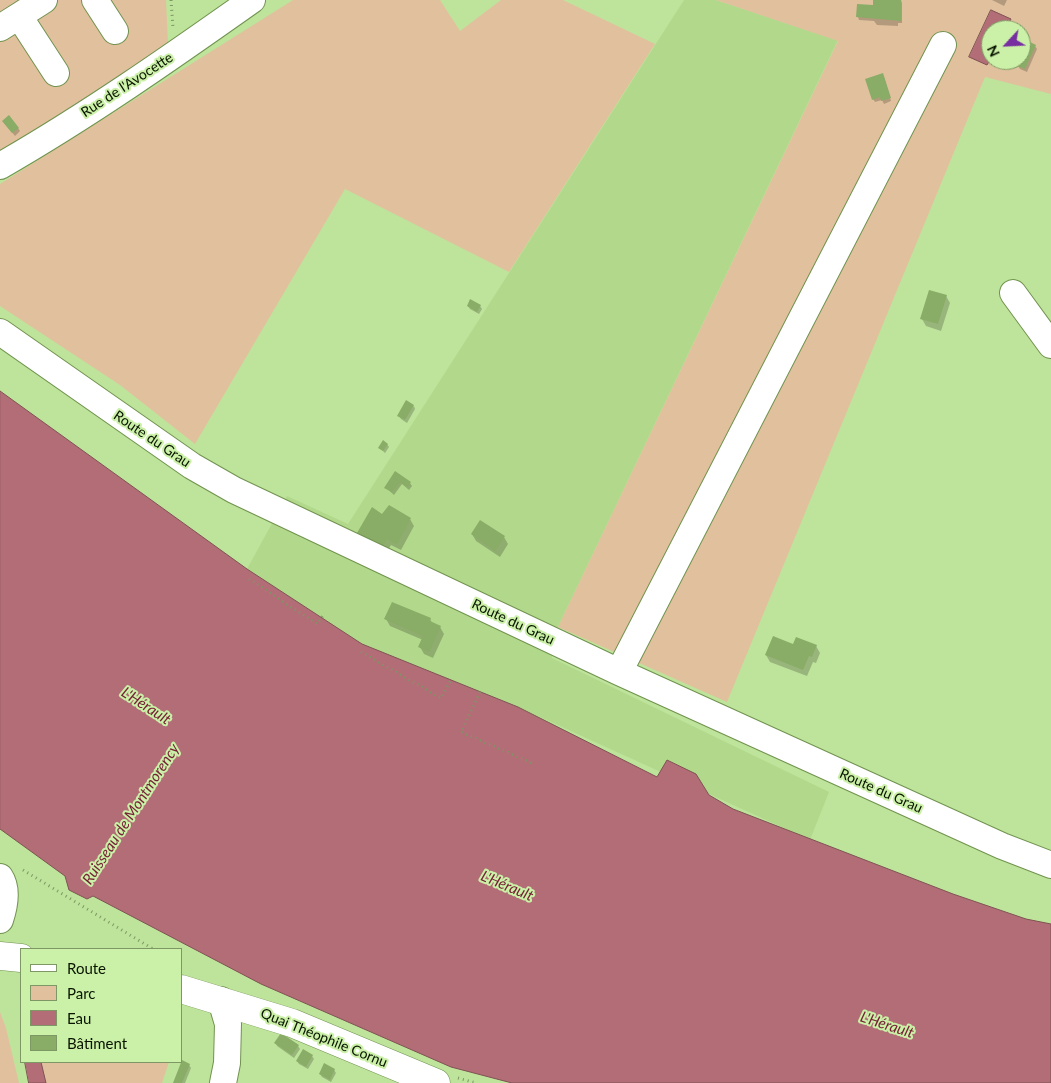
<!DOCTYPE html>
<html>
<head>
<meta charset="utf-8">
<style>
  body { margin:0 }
  #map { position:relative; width:1051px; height:1083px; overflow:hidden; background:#bee39b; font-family:Lato,sans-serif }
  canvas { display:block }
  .legend { position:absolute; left:20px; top:948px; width:162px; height:115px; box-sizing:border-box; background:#cbf0a7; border:1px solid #7d9864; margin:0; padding:6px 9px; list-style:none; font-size:15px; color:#081400 }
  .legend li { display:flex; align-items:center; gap:10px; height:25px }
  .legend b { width:25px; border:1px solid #7d9864 }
  .north { position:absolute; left:981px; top:20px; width:50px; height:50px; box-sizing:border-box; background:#cbf0a7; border:1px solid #7d9864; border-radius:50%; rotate:245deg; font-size:14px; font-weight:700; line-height:20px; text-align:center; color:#081400 }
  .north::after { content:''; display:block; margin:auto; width:18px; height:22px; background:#772ea1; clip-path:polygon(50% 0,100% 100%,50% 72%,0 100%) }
</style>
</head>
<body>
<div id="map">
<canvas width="1051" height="1083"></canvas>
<ul class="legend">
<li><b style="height:6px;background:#fff"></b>Route</li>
<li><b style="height:14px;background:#e1c19d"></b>Parc</li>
<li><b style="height:14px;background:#b26d77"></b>Eau</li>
<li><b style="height:14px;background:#89ac66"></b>Bâtiment</li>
</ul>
<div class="north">N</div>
</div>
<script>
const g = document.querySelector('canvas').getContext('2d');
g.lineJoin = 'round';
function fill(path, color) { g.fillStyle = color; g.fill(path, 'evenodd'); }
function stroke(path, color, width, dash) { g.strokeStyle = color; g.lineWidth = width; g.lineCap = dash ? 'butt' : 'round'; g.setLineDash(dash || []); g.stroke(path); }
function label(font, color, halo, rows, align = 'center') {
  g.font = font + ' Lato,sans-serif'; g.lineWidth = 4; g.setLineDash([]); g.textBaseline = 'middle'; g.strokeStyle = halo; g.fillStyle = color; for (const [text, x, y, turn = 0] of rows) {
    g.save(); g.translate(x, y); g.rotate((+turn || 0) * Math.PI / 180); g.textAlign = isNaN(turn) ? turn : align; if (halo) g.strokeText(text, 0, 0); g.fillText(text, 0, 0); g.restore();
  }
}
fill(new Path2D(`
  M684 0H716L838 40 558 627 552 658 829 792 810 840 518 707 362 644 247 569 287 496 348 524Z`), '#b2d98b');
fill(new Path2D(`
  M0 0H166L168 44 0 158Z
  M293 0H440L460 31 501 0H563L655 44 509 272 345 189 195 444 120 385 0 306V184Z
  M716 0H1051V94L985 77 727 702 558 627 838 41ZM991 30H1021V60H991Z
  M0 1012 6 1028 19 1083H0Z
  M41 1062H169L162 1083H46Z`), '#e1c19d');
const water = new Path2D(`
  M991 10 1011 19 1005 30H991V58L987 65 969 57Z
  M0 391 247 569 362 644 518 707 657 777 667 760 696 774 709 795 733 809 953 894 1026 919 1051 924V1083H512L451 1067 261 984 93 896 87 899 69 890 65 876 0 829Z
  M25 1062H41L46 1083H29Z`);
fill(water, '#b26d77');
stroke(water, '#7f5253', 1);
fill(new Path2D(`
  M874 0H901L902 3V23H898V26L877 25 874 21 859 20 858 17 874 7Z
  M992 0H1007L1004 6Z
  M1029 43 1035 46 1037 49 1027 72 1020 69 1018 66Z
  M884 77 891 101 884 104 882 100 875 102 873 99Z
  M5 124 18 128 20 131 15 136Z
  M946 296 950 303 941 331 926 326 922 319Z
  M468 306H480L482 309 479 314 470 309Z
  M414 406 415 409 407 423 401 419 399 416Z
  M387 444 389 447 385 453 380 448Z
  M395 473 410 483 412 486 409 490 402 484 394 495 386 488Z
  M383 516 410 519 414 526 401 550 391 545 385 555 362 540 358 533Z
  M472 534 504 537 508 544 500 557 476 541Z
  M386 619H430L432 623 440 627 444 634 433 658 424 654 420 647 423 640 390 626Z
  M794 646H816L820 653 816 663 813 662 807 676 770 662 766 655Z
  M276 1043 298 1046 300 1049 294 1058 277 1046Z
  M312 1056 314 1059 308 1069 299 1064 297 1061Z
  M189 1065 191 1068 185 1083H174Z
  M334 1070 336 1073 331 1082 322 1077 320 1074Z`), '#0003');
fill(new Path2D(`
  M873 0H901V21L856 17 857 4 873 5Z
  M1028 41 1036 45 1025 69 1017 66 1019 60H1021Z
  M883 73 891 98 881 101 880 97 872 100 865 79Z
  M9 115 19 128 12 133 2 121Z
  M929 290 947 295 938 324 920 319Z
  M470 299 481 305 477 312 467 306Z
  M406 400 414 405 405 420 397 416Z
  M383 440 388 444 383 451 378 448Z
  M395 471 411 482 407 487 400 482 392 492 384 488Z
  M389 505 411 518 397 544 387 539 381 549 357 533 372 507 382 514Z
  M480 520 505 536 495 551 471 534Z
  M392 602 431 618 430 621 441 626 429 652 418 647 423 636 384 619Z
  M773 636 793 644 796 637 817 645 812 657 809 656 803 670 765 655Z
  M281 1033 299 1045 292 1055 274 1043Z
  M303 1049 313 1055 306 1067 296 1061Z
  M182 1060 190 1064 182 1083H173Z
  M324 1063 335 1069 330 1080 319 1074Z`), '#89ac66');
const minor = new Path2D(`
  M95 0 115 31
  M19 16 56 73
  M0 28 44 0
  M0 166C87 116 170 58 252 0
  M1013 293 1051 345
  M0 332 192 466 234 490 619 672 1002 846 1051 865
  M619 672 943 45
  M0 877C8 889 4 908 0 920
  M221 1000 228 1024 227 1063 223 1083`);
const major = new Path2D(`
  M0 956 21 958
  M181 989 292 1023 436 1083`);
stroke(minor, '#71934f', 28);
stroke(major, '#71934f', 29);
stroke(new Path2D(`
  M171 0 173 28
  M249 579 317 624 324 614
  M361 652 441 698 451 680
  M480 692 461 732 532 763
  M23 870 153 949
  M458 1078 476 1083`), '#7c9863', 3, [1, 4]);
stroke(minor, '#fff', 26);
stroke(major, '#fff', 28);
label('14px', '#081400', '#cbf0a7', [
  ["Rue de l'Avocette",127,85,-33],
  ["Route du Grau",152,439,34],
  ["Route du Grau",513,622,25],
  ["Route du Grau",881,791,24],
  ["Quai Théophile Cornu",324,1038,22]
]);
label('italic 15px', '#762136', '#cbf0a7', [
  ["L'Hérault",146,706,33],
  ["Ruisseau de Montmorency",131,814,-57],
  ["L'Hérault",507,886,23],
  ["L'Hérault",887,1025,18]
]);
</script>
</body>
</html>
